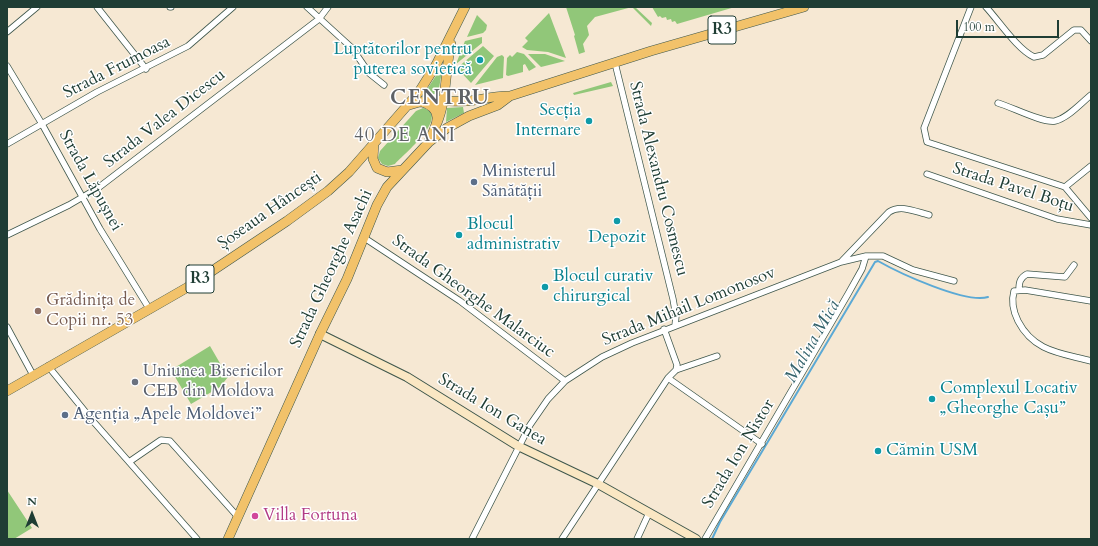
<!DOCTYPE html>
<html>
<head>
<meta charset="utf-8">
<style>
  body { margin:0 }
  #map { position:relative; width:1098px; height:546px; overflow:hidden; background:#f6e8d3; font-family:Cardo,serif }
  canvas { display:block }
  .frame { position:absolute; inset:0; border:8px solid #1f3d34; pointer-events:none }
  .north { position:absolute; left:12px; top:494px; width:40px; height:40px; -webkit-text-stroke:3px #fff; paint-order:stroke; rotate:0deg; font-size:11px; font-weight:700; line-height:16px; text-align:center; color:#1f3d34 }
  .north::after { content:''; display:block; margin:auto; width:14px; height:18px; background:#1f3d34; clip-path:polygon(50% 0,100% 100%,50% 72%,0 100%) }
  .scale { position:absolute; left:956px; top:20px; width:103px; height:18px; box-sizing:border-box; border:2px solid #1f3d34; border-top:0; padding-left:5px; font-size:12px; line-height:14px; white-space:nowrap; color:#1f3d34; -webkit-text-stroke:3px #fff; paint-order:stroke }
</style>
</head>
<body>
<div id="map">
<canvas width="1098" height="546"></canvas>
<div class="frame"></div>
<div class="north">N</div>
<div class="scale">100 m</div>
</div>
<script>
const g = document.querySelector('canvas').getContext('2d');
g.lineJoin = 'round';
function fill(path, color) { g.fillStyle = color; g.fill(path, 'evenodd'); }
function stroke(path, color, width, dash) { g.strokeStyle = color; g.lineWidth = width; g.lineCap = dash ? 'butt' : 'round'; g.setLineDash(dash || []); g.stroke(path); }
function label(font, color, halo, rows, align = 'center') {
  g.font = font + ' Cardo,serif'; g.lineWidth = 3; g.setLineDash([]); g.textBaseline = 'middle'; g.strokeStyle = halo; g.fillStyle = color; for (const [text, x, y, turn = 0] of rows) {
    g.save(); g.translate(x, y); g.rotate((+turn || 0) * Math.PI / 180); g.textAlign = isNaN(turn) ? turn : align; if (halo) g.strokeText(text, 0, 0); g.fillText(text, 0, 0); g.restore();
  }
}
fill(new Path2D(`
  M566 7H635L652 23 651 26 632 7 595 17 587 26 589 35 583 44 585 52 579 54 574 36 575 35Z
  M652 7H735L677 24 675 21 672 22 671 19 667 20 666 17 662 18 660 16 658 17Z
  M549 13 566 58 548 52 527 50 522 47 528 41 525 38Z
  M477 15 487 25 486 30 483 33 467 37Z
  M482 37V43L456 64 465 41Z
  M483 46 494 56 471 83 457 68Z
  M517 52 524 54 536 67 529 71 525 64 523 65V72L508 76 506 75 507 58 510 55 512 57Z
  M528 54H545L565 61 541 67Z
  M502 55 504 57 503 78 475 85 497 57Z
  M439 71H442L438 94H424Z
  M611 82 613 86 574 95 573 93Z
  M463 107 464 113 446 122 447 108Z
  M423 108C451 116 404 154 395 164L388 166 382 164 378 158 380 151 416 111Z
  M210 346 228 377 220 387 191 404 171 370Z
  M7 490 32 528 14 539H7Z`), '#91c779');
stroke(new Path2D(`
  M712 539 720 522 875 262 878 261C899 273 966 304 988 297`), '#5ba9d5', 2);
const street = new Path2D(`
  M97 7 146 69
  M170 7H171
  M307 7 352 48 369 73 384 85
  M971 7 924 128 927 142 1065 187 1091 166
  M986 7C999 21 1017 49 1034 57L1043 55 1074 30H1081L1091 41
  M7 32 37 7
  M615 63 673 299 676 316 675 326
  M7 66 42 124 100 229 150 310
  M998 103C1012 107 1042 123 1055 121 1068 118 1081 103 1091 95
  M7 144 97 92 188 46 233 7
  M927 174 1057 219 1091 225
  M1065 187 1091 218
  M7 235 69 205 98 188 319 19 328 7
  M363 237 460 301 565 381
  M842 261 889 212C901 204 916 212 929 215
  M1019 290C1019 282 1020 278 1027 274L1065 277 1074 265
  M1091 301 1025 290 1014 291C1011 302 1013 311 1018 321 1034 352 1061 353 1091 361
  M7 327 33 375
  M664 329 677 365 676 370
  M48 366 92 420 197 539
  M668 378 762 444
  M129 462 161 440 170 441 238 517
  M472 539 530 425 548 399 565 381 602 357 632 343 841 262 866 256H883L913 270 954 281
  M562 539 668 378 676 370 717 356
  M637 539 649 513
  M705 539 848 294 862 269 866 256`);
const secondary = new Path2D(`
  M320 334 407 377 518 446 598 484 696 539`);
const primary = new Path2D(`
  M422 102C445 109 437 125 429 141
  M409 105C428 98 448 102 467 101 484 100 493 95 510 96
  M437 123C447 99 445 70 451 44
  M374 143 373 159 377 168 387 172 402 170
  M7 391 188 287 287 221 328 191 349 172 419 92 436 65 465 7
  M228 539 320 334 347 279 377 205 387 187 429 142 447 128 469 116 498 105 510 96 651 51 804 7`);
stroke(street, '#3f574c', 7);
stroke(secondary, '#3f574c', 10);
stroke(primary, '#3f574c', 10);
stroke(street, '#fff', 5.5);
stroke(secondary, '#fae7c3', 8);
stroke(primary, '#f2c26a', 9);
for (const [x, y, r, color] of [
  [480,60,4,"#0f9aa8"],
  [589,121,4,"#0f9aa8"],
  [474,182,4,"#5c6f8a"],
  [617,221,4,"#0f9aa8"],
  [459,235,4,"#0f9aa8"],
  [545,287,4,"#0f9aa8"],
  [38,311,4,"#8d6e63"],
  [135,382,4,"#6b7280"],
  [932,399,4,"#0f9aa8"],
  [65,415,4,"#5c6f8a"],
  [878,451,4,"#0f9aa8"],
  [255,516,4,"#d1479c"]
]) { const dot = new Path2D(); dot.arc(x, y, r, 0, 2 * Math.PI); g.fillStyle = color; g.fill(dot); stroke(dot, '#fff', 1.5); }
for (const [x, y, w] of [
  [722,30,28],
  [200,279,28]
]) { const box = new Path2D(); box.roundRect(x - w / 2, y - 14, w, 28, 3); g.fillStyle = '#fff'; g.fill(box); stroke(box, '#1f3d34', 1); }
label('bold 16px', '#1f3d34', null, [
  ["R3",722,30],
  ["R3",200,279]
]);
label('17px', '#0d838f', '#fff', [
  ["Luptătorilor pentru",472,50,"right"],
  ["puterea sovietică",472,70,"right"],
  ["Secția",581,111,"right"],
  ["Internare",581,131,"right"],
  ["Blocul",467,225],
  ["administrativ",467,245],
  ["Depozit",617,238,"center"],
  ["Blocul curativ",553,277],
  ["chirurgical",553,297],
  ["Complexul Locativ",940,389],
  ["„Gheorghe Cașu”",940,409],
  ["Cămin USM",886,451]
], 'left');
label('17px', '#1f3d34', '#fff', [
  ["Strada Frumoasa",117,68,-27],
  ["Strada Valea Dicescu",165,119,-38],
  ["Strada Alexandru Cosmescu",658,179,76],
  ["Strada Lăpușnei",90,181,61],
  ["Strada Pavel Boțu",1013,188,18],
  ["Șoseaua Hâncești",270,211,-35],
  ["Strada Gheorghe Asachi",332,269,-65],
  ["Strada Gheorghe Malarciuc",473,297,36],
  ["Strada Mihail Lomonosov",689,307,-22],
  ["Strada Ion Ganea",492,410,31],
  ["Strada Ion Nistor",739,454,-59]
]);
label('17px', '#4e5e75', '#fff', [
  ["Ministerul",482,172],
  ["Sănătății",482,192],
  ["Agenția „Apele Moldovei”",73,415]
], 'left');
label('17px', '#785e54', '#fff', [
  ["Grădinița de",46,301],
  ["Copii nr. 53",46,321]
], 'left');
label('17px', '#5b616d', '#fff', [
  ["Uniunea Bisericilor",143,372],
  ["CEB din Moldova",143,392]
], 'left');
label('17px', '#b23c85', '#fff', [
  ["Villa Fortuna",263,516]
], 'left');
label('italic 18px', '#34636c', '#fff', [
  ["Malina Mică",813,342,-60]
]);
g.letterSpacing = '1px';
label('19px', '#5f6266', '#fff', [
  ["40 DE ANI",405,137]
]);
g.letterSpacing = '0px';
g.letterSpacing = '1px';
label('bold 21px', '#5f6266', '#fff', [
  ["CENTRU",440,99]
]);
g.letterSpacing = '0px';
</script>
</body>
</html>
